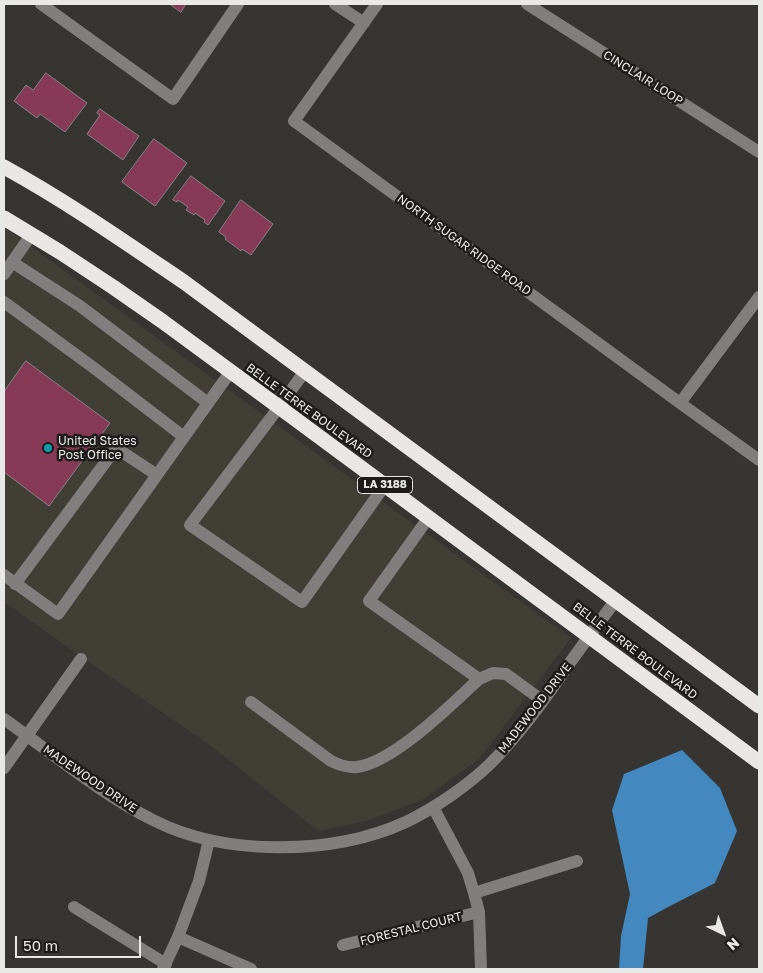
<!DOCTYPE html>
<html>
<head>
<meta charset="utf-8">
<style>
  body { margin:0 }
  #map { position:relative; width:763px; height:973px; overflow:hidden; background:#363532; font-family:"Golos Text",sans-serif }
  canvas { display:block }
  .frame { position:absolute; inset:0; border:5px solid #e8e8e6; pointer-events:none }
  .north { position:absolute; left:698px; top:908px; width:50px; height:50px; -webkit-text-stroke:4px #1d1c1b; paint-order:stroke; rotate:138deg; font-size:14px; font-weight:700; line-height:20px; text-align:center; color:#e8e8e6 }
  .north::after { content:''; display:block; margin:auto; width:18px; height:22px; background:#e8e8e6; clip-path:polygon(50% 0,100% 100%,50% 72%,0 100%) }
  .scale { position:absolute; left:15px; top:936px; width:126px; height:22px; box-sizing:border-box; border:2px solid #e8e8e6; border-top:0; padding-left:6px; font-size:15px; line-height:18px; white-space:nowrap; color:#e8e8e6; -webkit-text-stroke:4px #1d1c1b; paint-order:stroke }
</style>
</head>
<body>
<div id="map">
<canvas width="763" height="973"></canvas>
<div class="frame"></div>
<div class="north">N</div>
<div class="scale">50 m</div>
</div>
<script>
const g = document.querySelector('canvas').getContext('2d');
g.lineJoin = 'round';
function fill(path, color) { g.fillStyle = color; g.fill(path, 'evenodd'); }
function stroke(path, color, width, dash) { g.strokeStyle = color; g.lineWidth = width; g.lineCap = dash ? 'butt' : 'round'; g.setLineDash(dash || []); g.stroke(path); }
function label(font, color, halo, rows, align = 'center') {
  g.font = font + ' "Golos Text",sans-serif'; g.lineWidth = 5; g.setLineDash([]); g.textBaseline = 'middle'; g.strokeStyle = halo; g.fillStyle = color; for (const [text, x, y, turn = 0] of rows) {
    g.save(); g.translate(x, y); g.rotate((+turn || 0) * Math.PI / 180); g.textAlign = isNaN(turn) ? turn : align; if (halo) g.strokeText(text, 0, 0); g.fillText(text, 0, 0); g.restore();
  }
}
fill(new Path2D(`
  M4 227 571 638 479 759 422 800 367 821 318 831 210 745 93 665 4 602Z`), '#413e35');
fill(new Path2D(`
  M682 750 720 788 737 831 715 883 670 906 648 918 643 969H619L621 936 630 894 612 810 624 774Z`), '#4388be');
const building = new Path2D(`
  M170 4H186L181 12Z
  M46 73 87 103 65 132 40 114 37 118 14 101 26 85 33 90Z
  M100 109 139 136 123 160 87 134 100 115 97 113Z
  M154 139 187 163 155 206 122 182Z
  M191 176 225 201 208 225 204 222 205 220 195 213 194 215 186 210 188 207 178 200 177 202 173 200Z
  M241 200 273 224 251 255 242 249 241 251 225 239 226 237 219 232Z
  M26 361 110 423 49 506 4 472V392Z`);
fill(building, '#863a56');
stroke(building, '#868283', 1);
stroke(new Path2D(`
  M41 4 173 99 238 4
  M335 4 364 23
  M377 4 294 121 680 403 759 460
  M527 4 759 152
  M12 262 80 306 208 403
  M4 274 31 235
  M4 302 94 368 184 437
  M305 371 279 407 190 525 302 602 385 485
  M680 403 759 297
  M429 517 369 601 479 679 493 673 506 674 543 701
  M4 575 58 614 231 371
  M15 584 116 448 157 475
  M251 702 331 761C339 765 347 768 357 767 394 762 451 705 479 679
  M4 719C52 753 101 794 153 820 225 857 334 855 406 822 435 808 467 786 490 764 520 734 545 699 569 664 585 642 600 621 616 600
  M4 768 81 659
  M433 807 468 873 474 893 479 912 481 969
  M474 893 577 861
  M74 907 166 964
  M178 937 251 969
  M343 945 479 912
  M163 969 178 937 199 881 209 840`), '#807f7e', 12);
stroke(new Path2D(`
  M4 167C66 201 125 242 184 282L759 706
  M4 218 60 252 113 287 162 321 279 407 759 762`), '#e9e6e3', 15);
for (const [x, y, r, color] of [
  [48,448,5,"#0f9aa8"]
]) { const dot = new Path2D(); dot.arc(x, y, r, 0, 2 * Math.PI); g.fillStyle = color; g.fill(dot); stroke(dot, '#1d1c1b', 2); }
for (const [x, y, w] of [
  [385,485,55]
]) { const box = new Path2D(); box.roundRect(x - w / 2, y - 8.5, w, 17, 4); g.fillStyle = '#1d1c1b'; g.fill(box); stroke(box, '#e8e8e6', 1); }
label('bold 11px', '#e8e8e6', null, [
  ["LA 3188",385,485]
]);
label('12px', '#e8e8e6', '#1d1c1b', [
  ["CINCLAIR LOOP",643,78,32],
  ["NORTH SUGAR RIDGE ROAD",464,245,36],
  ["BELLE TERRE BOULEVARD",309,411,36],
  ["BELLE TERRE BOULEVARD",635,651,37],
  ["MADEWOOD DRIVE",535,708,-52],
  ["MADEWOOD DRIVE",90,779,34],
  ["FORESTAL COURT",411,929,-14]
]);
label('12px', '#e8e8e6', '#1d1c1b', [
  ["United States",58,441],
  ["Post Office",58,455]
], 'left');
</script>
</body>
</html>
